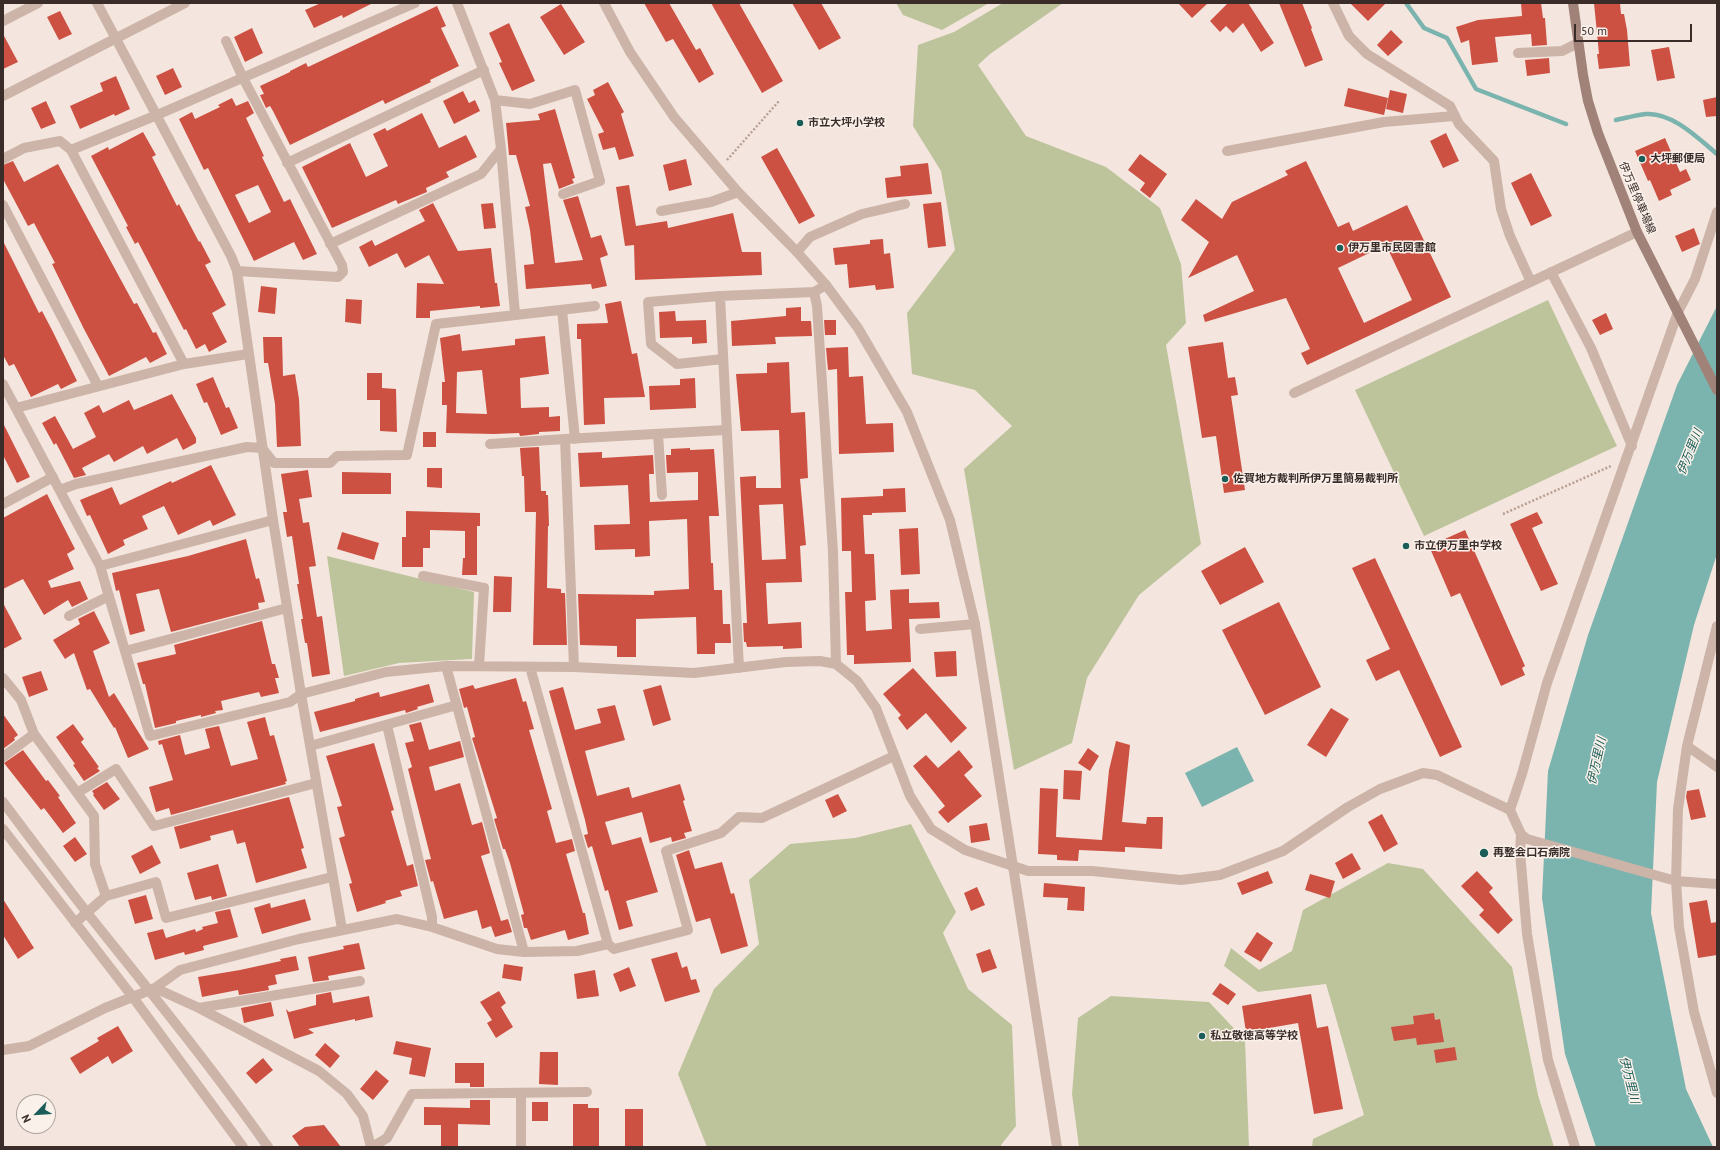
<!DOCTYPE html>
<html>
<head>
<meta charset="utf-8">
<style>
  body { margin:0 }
  #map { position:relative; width:1720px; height:1150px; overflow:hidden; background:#f4e6de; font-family:"PT Sans",sans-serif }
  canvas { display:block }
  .frame { position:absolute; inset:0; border:4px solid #3a2c29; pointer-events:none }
  .north { position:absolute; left:16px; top:1094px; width:40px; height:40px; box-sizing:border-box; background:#fbf1eb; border:1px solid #aea29d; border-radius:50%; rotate:245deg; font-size:11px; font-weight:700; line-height:16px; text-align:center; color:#3a2c29 }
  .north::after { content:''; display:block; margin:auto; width:14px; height:18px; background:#1b5e59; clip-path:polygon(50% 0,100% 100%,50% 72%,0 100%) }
  .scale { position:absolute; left:1574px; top:24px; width:118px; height:18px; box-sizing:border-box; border:2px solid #3a2c29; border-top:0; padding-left:5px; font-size:12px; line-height:14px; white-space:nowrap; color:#3a2c29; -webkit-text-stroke:3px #fbf1eb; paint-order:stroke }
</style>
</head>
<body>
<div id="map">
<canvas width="1720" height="1150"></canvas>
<div class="frame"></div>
<div class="north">N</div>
<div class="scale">50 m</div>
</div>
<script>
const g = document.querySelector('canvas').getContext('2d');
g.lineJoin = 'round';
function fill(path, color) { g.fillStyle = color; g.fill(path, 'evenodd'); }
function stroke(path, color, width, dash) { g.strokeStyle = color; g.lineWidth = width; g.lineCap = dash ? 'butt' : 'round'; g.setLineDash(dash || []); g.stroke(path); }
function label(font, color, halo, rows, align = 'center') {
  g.font = font + ' "PT Sans","Noto Sans JP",sans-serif'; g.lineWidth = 3; g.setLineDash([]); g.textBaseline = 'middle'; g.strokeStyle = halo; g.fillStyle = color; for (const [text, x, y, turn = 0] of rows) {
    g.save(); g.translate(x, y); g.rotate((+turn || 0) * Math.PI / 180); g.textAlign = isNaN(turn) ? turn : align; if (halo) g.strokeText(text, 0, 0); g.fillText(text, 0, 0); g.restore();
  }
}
fill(new Path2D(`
  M896 3H989L942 30 903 15Z
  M1003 3H1063L990 54 978 65 1026 136 1106 167 1160 208 1181 264 1186 323 1166 345 1201 544 1139 595 1087 678 1072 743 1014 770 964 469 1012 426 975 390 912 374 907 313 955 250 941 171 913 126 918 45 954 32Z
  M1548 300 1617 446 1424 536 1355 390Z
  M327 556 474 592 472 659 399 663 344 676Z
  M911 824 956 912 943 933 968 989 1012 1025 1016 1126 1001 1145 1002 1147H707L678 1074 714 989 759 944 749 880 790 844 855 838Z
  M1388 863 1423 869 1512 967 1538 1095 1554 1147H1312L1313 1139 1364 1115 1326 984 1258 992 1224 966 1231 948 1259 970 1292 951 1303 910Z
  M1111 996 1209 1002 1245 1040 1249 1147H1079L1072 1094 1078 1018Z`), '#bdc49c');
fill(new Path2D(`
  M1717 306V554L1694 625 1657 782 1651 913 1686 1089 1713 1147H1596L1565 1054 1542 898 1548 771 1588 635 1677 385Z
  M1237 747 1254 781 1202 807 1185 773Z`), '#7bb3ae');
stroke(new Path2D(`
  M1406 3 1424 28 1447 38 1476 89 1566 124
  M1616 120C1626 118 1636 115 1646 114 1672 112 1698 138 1717 154`), '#7bb3ae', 4.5);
fill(new Path2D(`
  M321 3H373L343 18 342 15 314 28 305 10Z
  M644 3H669L696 50 700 48 714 74 699 83 673 39 666 42Z
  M711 3H739L783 81 762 93Z
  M792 3H821L841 38 819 50Z
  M1178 3H1208L1192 18Z
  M1228 3H1248L1274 43 1261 52 1243 23 1233 33 1226 26 1220 32 1210 21Z
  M1279 3H1302L1312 28 1311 29 1323 60 1305 67Z
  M1350 3H1386L1368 21Z
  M1521 3H1541L1543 18H1545L1547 45 1532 46 1531 34 1495 37 1498 62 1472 65 1469 40 1461 43 1456 27 1478 20 1522 16Z
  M1594 3H1620L1621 14H1624L1627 30 1630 66 1599 69 1597 54H1599Z
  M561 4 585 42 564 55 540 17Z
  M437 6 446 26 441 28 459 66 430 80 431 82 385 104 383 100 290 145 273 111 270 106 266 108 260 95 264 94 260 86 290 72V71L306 63 308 67Z
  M60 11 72 34 59 40 47 17Z
  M509 23 535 81 512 91 499 63 502 62 489 33Z
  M252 28 263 53 245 62 234 37Z
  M1391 30 1403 42 1388 56 1377 45Z
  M3 34 18 62 3 69Z
  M1669 47 1675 78 1657 81 1651 50Z
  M1549 58 1550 73 1527 76 1525 60Z
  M173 68 182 87 165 95 156 76Z
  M116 76 130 109 115 116 114 114 80 129 70 106 103 91 100 83Z
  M608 82 624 112 621 114 634 156 619 160 615 147 603 150 598 134 604 132 587 99 595 95 593 90Z
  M1348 88 1388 98 1384 115 1344 106Z
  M1390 90 1407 94 1403 113 1386 109Z
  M463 91 469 103 475 100 480 111 454 124 443 101Z
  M1717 97V116L1706 117 1703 100Z
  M232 98 236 106 248 101 254 113 246 118 264 156 262 157 284 202 290 199 317 254 303 260 294 242 254 261 208 168 204 170 179 119 192 112 195 119 220 107 218 105ZM258 185 271 212 249 223 235 195Z
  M46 101 56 123 41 129 31 108Z
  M555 109 575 178 572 179 574 183 559 189 551 163 543 164 555 263 583 260 563 200 578 196 591 238 601 235 608 255 600 258 607 286 592 289 591 284 526 289 524 265 534 264 530 230 525 207 530 206 516 155H509L506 123 540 120 538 114Z
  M422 113 439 148 466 135 477 157 446 172 449 177 426 188 427 192 398 204 396 200 332 228 302 167 350 143 366 177 388 166 373 134 385 128 387 131Z
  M143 132 156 155 152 157 177 206 179 204 199 242 200 241 211 262 205 265 226 305 212 313 227 342 209 352 205 344 196 349 186 329 184 330 138 242 135 244 126 227 128 226 91 156 108 147 109 150Z
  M1446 133 1459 161 1443 168 1430 141Z
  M1665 138 1680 172 1686 169 1691 180 1670 190 1672 195 1659 201 1650 180 1648 181 1635 151Z
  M777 148 815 216 799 224 761 157Z
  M1140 154 1167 174 1150 198 1140 190 1145 183 1128 170Z
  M686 159 692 185 669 191 663 165Z
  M13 161 24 182 58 164 134 304 137 303 153 333 156 332 167 354 150 363 146 357 109 376 84 329 52 264 55 263 34 223 28 226 3 179V165Z
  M1306 161 1338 227 1349 222 1353 231 1407 205 1451 297 1307 365 1301 353 1310 349 1286 298 1205 322 1203 315 1254 291 1237 255 1188 278 1209 242 1181 220 1196 199 1222 219 1232 202 1288 175 1285 171ZM1386 245 1412 300 1364 323 1338 268Z
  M928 163 932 194 887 198 885 178 901 176 900 166Z
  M1531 173 1552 216 1531 226 1511 183Z
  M629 185 636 226 667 221 668 228 733 213 742 252H761L762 275 635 280 634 245 625 246 616 187Z
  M941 202 946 246 928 248 923 204Z
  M433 203 458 251 491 248 495 283H497L500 306 480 308V306L430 311V318H416L417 283 444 284 429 255 405 268 397 253 369 267 359 247 372 240 375 246 425 221 419 210Z
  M493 203 496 228 484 229 481 204Z
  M1694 228 1700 244 1682 252 1675 236Z
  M883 239 884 254 890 253 894 288 876 290 875 285 849 288 847 264 835 265 833 248 870 244V240Z
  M3 241 39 313 42 311 52 330 77 381 61 389 58 384 31 397 14 364 9 366 3 355Z
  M261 286 277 288 275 314 258 312Z
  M346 299 362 300 361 324 345 322Z
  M621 301 632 354 637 353 645 397 604 398 605 424 584 425 581 339H577V324L608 323 605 304Z
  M801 307V321H811L812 336 775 337 776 344 732 346 731 321 786 316V308Z
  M675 311 676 321 706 320 707 343 692 344V337L660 338 659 312Z
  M1606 313 1613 329 1600 335 1592 320Z
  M824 320H836V335H825Z
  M460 334 462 351 515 345V339L545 336 549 374 520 378 521 408 549 407V417L560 416V431L539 432V434L520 436 519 433 494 434 446 433 447 405H442V382H445L440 338ZM482 370 487 414 456 413 457 372Z
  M263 337H282L283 376 295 374 299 399 301 446 277 447 275 404 268 363H264Z
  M1223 342 1228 378 1235 377 1238 395 1231 396 1245 490 1224 493 1216 436 1202 438 1188 347Z
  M848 347 849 377 863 376 866 424 893 423 894 452 839 454 837 369 828 370 826 348Z
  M789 362 791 413 805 412 808 478 800 479 806 545 800 546 802 582 766 583 768 624 801 622 802 648 783 649V646L747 647 746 642H744L743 623H747L740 477 756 476V488H781L779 430 741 431 736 374 767 373V363ZM783 504 786 559 762 560 759 505Z
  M367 373H382V388L396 389 397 432 380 431V400H367Z
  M213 377 226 408 229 407 238 428 221 435 207 402 204 403 196 384Z
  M695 378 696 408 650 410 649 386 680 385V379Z
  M172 394 196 438V443L183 450 177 438 147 454 143 446 114 462 109 454 82 468 86 475 74 478 56 443 54 445 42 423 55 416 73 449 96 437 84 413 99 405 103 413 129 400 134 410Z
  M3 423 30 477 17 483 3 455Z
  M423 432H436V447H423Z
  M539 447 541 491H546V495H548L549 526H548L547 588 561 589V593H565L567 645H533L536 512H525L524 476H522L520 448Z
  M690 448V450L714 449 719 516H709L711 563H713L714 590H722L723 624H730L731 643H715V654H697L696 617 636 619V657H617V646L580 645 578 594 654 595V591L689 589 687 519 649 521 650 556 635 557V549L595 550 594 525 630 524 628 485 580 487 578 453 602 452V458L653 455 654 474H649L650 502 698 500V472L667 473 666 455H671V449Z
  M211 465 236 515 213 526 210 520 178 535 164 506 142 516 148 529 123 540 125 545 108 554 90 515 87 516 80 500 112 487 120 505 171 481 172 483Z
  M427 468H442V488L427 487Z
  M308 470 312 497 299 499 303 523 309 522 316 566 309 567 317 617 322 616 330 674 312 677 307 643H305L301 619H303L297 584H299L292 536 287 537 283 512H287L281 474Z
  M342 472 391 473V494H342Z
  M905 488 906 512 872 513V515H863L865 554H874L876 600 865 601 866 631 892 629 890 590 909 589V603L939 602 940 618 909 619 911 662 854 664V655H847L845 592H852L851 551H842L841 498 883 496V489Z
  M47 494 75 549 67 554 74 569 48 581 51 588 80 581 88 599 72 607 68 600 44 615 23 579 3 589V518Z
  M406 511 480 513V526H477V575H462L463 558H465V531L430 530V548H423V567H402V537H406Z
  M1537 512 1543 523 1532 528 1558 584 1541 591 1510 524Z
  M918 528 920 574 901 575 899 529Z
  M1465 530 1525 666 1522 668 1525 675 1501 686 1460 593 1451 597 1429 546Z
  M342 532 379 543 374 560 337 549Z
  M246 539 256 579 259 578 265 602 258 603 259 609 171 632 159 589 136 594 145 631 130 635 119 590 116 591 112 573 188 556Z
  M1245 547 1264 582 1220 605 1201 571Z
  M1375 558 1462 747 1440 757 1399 670 1376 681 1366 660 1390 649 1352 568Z
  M494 576 512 577 511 612H493Z
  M1279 602 1321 687 1265 715 1222 630Z
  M3 603 22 639 3 649Z
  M94 611 110 643 93 651 109 697 114 693 149 749 128 758 115 727 114 728 90 689 87 690 74 653 65 659 53 640 80 624 78 619Z
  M262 621 272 664H275L279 678H275L279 693 261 697 259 692 221 701 223 710 215 711 216 713 201 717V715L176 721V723L155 728 145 684H143L137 663 176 654 174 645Z
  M956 651 957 676 936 677 934 652Z
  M913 668 967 728 951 743 926 713 907 730 898 718 901 715 883 694Z
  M41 671 48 690 29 697 22 677Z
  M516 678 523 702 526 701 534 729 529 730 552 809 547 811 556 843 572 839 575 851 566 854 583 913H585L589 934 568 940 565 930 531 940 527 928H524L521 915 524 914 510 863 505 849H503L494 819 497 818 472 738 475 737 467 707 464 708 459 689 473 685 475 689Z
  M429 684 434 702 417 707 418 709 406 713 405 710 320 732 314 712 355 701V699L379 692 380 697Z
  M661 685 671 720 653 726 643 690Z
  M563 687 575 730 601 723 597 709 615 705 625 740 585 751 597 796 629 787 632 798 680 784 685 800 683 801 692 831 684 833 686 838 672 842 671 837 650 843 642 812 605 822 612 845 641 837 658 892 626 901 633 926 619 930 608 890 605 891 592 846 588 848 584 835 588 834 585 820 549 691Z
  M1331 708 1349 719 1326 757 1307 745Z
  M3 714 18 735 14 738 15 740 3 749Z
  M265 717 270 736 274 735 287 781 285 782 286 784 171 815 169 808 156 812 149 787 173 780 162 744 159 745 158 741 180 735 185 755 210 748 205 729 219 726 231 766 258 759 247 722Z
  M421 722 429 750 460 741 464 757 429 767 435 791 460 783 472 825 482 822 490 853 481 856 501 921 508 919 512 932 495 937 491 926 482 929 477 910 444 919 433 881 431 882 425 860 431 859 408 769 412 767 405 743 414 741 409 725Z
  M73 724 84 739 81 742 99 767 97 768 100 771 84 781 73 765 75 764 56 737Z
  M1116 741 1130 745 1122 822 1146 824 1147 817H1163L1162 849 1125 847V852L1079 850 1078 861 1057 860V855L1038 854 1040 788 1058 789 1056 837 1102 840 1109 770Z
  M374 743 394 810 391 811 407 866 413 864 418 886 400 891 402 896 385 901 386 903 357 912 349 884 352 883 339 838 345 836 337 807 342 806 326 756Z
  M1088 748 1099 756 1090 771 1078 763Z
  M23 750 46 781 48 780 60 796 58 797 76 823 63 833 44 808 41 810 4 763Z
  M959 750 973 767 964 775 982 796 948 823 938 812 945 806 913 766 926 755 938 768Z
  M1064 770 1082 771 1080 800 1063 799Z
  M107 782 120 799 104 810 93 795 94 794 92 791Z
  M1699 789 1706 817 1691 820 1686 797 1687 791Z
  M838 794 847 811 833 818 825 800Z
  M289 797 304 848 301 849 307 868 256 883 245 842 237 844 233 830 210 836 211 840 180 849 174 827Z
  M1382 814 1398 844 1384 852 1368 822Z
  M987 823 990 840 971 843 969 826Z
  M75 837 87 854 75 862 63 846Z
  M152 845 161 863 140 874 131 856Z
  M689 850 695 869 722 862 731 894 734 893 748 946 721 954 710 918 696 922 676 855Z
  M1352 853 1361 869 1343 879 1335 863Z
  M218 864 227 896 212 900 211 896 195 900 187 873Z
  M1268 871 1273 883 1242 895 1237 883Z
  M1477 871 1493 888 1489 892 1513 920 1498 934 1479 915 1484 910 1461 886Z
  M1310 874 1335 881 1330 898 1305 890Z
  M1044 883 1085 887 1084 911 1067 910 1068 898 1043 897Z
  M977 887 985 905 971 911 964 893Z
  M146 895 153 919 135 924 128 900Z
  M3 899 34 948 18 959 3 935Z
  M305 899 311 920 262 934 254 908 270 903 271 908Z
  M1707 900 1711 923 1717 922V955L1698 958 1689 903Z
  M230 909 238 937 203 946 204 950 185 955 184 952 155 960 147 933 163 929 166 938 195 929 196 932 203 929 202 927 218 923 215 912Z
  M1257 932 1273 943 1261 962 1244 952Z
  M359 943 365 969 328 976 329 980 313 982 308 957 344 949 343 946Z
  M990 949 997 968 982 973 976 954Z
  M677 952 682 968 687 966 691 980 696 979 700 992 665 1002 651 959Z
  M296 956 299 970 275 975 277 984 268 986 269 990 239 995 238 990 202 997 198 977 240 970 281 961 280 959Z
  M504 964 523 967 521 981 502 978Z
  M629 967 636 986 620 992 613 974Z
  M595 970 599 996 577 999 574 974Z
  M1220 983 1236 994 1228 1005 1212 994Z
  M499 991 506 1003 501 1007 513 1027 496 1038 487 1023 492 1020 480 1002Z
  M331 992 333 1003 369 996 373 1017 355 1021V1019L308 1029 314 1033 294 1039 286 1009 289 1012 316 1005V995Z
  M1311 994 1317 1028 1328 1026 1343 1109 1314 1114 1298 1023 1246 1032 1242 1006Z
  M271 1002 274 1016 244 1023 241 1008Z
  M1434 1013 1435 1020 1440 1019 1444 1042 1417 1045 1416 1038 1394 1041 1391 1027 1414 1024 1413 1016Z
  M118 1026 133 1051 112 1064 108 1056 80 1074 70 1058 99 1041 97 1038Z
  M396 1041 431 1048 425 1077 409 1074 412 1058 393 1054Z
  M325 1043 340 1056 330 1068 315 1055Z
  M1455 1047 1457 1060 1436 1063 1434 1050Z
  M540 1052H558V1085L539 1084Z
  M263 1058 273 1070 256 1084 246 1073Z
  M455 1063H484V1087H470V1083H455Z
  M376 1070 389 1081 373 1100 360 1089Z
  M470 1100H490V1125L458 1124V1147H441V1125H424V1107L470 1108Z
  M532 1102H548V1121H532Z
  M573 1104H588V1108H599V1147H573Z
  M625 1109H643V1147H625Z
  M324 1125 341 1147H300L292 1136 305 1127Z`), '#cd5143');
stroke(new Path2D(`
  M727 160 779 101
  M1503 514 1611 466`), '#b99e92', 2.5, [2, 2]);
stroke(new Path2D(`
  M457 3 495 100 501 149 515 314
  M1333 3 1349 36 1367 54 1450 106 1459 124 1494 161 1501 209 1510 236 1531 282
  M3 21 38 3
  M226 41 243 78 342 265 343 272 338 277 237 271
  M1518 53 1562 51 1578 43
  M495 100 530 104 575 90 600 181 563 194
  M71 150 184 364
  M1227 151 1384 122 1454 116
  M3 159 24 148 60 141 71 150 157 115 415 3
  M287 163 484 70
  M3 205 98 386
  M661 211 711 202 738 192
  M330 244 481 174 501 149
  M797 252 810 237 862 214 905 204
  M1551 272 1591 348 1632 446
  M826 285 814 292 817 306 833 552 836 664
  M720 296 648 302 651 344 677 364 723 359
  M562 310 575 439
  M3 384 100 566 150 736 290 702 301 694 386 672 446 666 574 667 694 673 786 662 820 661 836 664 857 681 876 708 910 796 931 829 965 850 1028 871H1092L1181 880 1220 875 1283 851 1348 807 1380 789 1423 773 1437 775 1510 810 1521 834 1527 839 1676 881 1717 884
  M1294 393 1637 232
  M16 408 184 364 248 354
  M658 434 662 495
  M490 444 565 439
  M60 490 76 484 247 447 262 448 274 463H330L337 456 407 455 436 324 595 306
  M3 504 53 477
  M100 566 273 520 301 694 342 929
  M423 576 484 588 479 666
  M69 616 109 596
  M1717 626 1687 746 1678 809 1676 881 1679 927 1694 1012 1717 1093
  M920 629 975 624
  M125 651 287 608
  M446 666 524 952
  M530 667 608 944 614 949 688 930 666 851 721 833 739 817 762 818 894 756
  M574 667 565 439 726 430
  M739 668 720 296 814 292
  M3 678 21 700 34 734
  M387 725 432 917V927
  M310 746 457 705
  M1687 746 1717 767
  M3 757 34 734 94 816 95 864 106 896
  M77 793 116 769 154 826 316 783
  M1510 810 1522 774 1547 683 1678 312 1695 279 1717 212
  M1521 834 1520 852 1527 934 1548 1060 1575 1147
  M75 923 106 896 156 882 166 918 332 877
  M155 988 199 1008 319 1071 347 1094 363 1116 371 1147
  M199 1008 360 981
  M3 1050 29 1046 105 1008 155 988 180 970 299 939 397 919 432 927 497 949 524 952 577 951 608 944
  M521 1093V1147
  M372 1147 387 1138 412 1094 587 1092`), '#cdb4a8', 10);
stroke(new Path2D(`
  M97 3 231 256 237 271 273 520
  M604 3 630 52 674 117 738 192 797 252 826 285 858 328 907 412 950 520 975 624 1057 1147
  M3 96 185 3
  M3 802C31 839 59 877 88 914 149 990 211 1066 268 1147
  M3 829 132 996 243 1147`), '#cdb4a8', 10);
stroke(new Path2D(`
  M1573 3 1583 75 1588 101 1598 133 1637 232 1717 390`), '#a18279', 10);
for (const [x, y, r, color] of [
  [800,123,4,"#1b5e59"],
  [1642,159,4,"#1b5e59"],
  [1340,248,4,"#1b5e59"],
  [1225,479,4,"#1b5e59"],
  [1406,546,4,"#1b5e59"],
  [1484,853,5,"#1b5e59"],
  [1202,1036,4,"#1b5e59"]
]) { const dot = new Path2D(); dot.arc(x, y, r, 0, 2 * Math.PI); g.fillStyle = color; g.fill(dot); stroke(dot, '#fbf1eb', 1.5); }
label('bold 11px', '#3a2c29', '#fbf1eb', [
  ["市立大坪小学校",808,123],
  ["大坪郵便局",1650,159],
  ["伊万里市民図書館",1348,248],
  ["佐賀地方裁判所伊万里簡易裁判所",1233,479],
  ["市立伊万里中学校",1414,546],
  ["再整会口石病院",1493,853],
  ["私立敬徳高等学校",1210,1036]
], 'left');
label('11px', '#3a2c29', '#fbf1eb', [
  ["伊万里停車場線",1637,198,67]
]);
label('italic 12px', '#1b5e59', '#fbf1eb', [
  ["伊万里川",1690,452,-68],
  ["伊万里川",1597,761,-77],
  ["伊万里川",1629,1080,76]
]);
</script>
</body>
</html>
